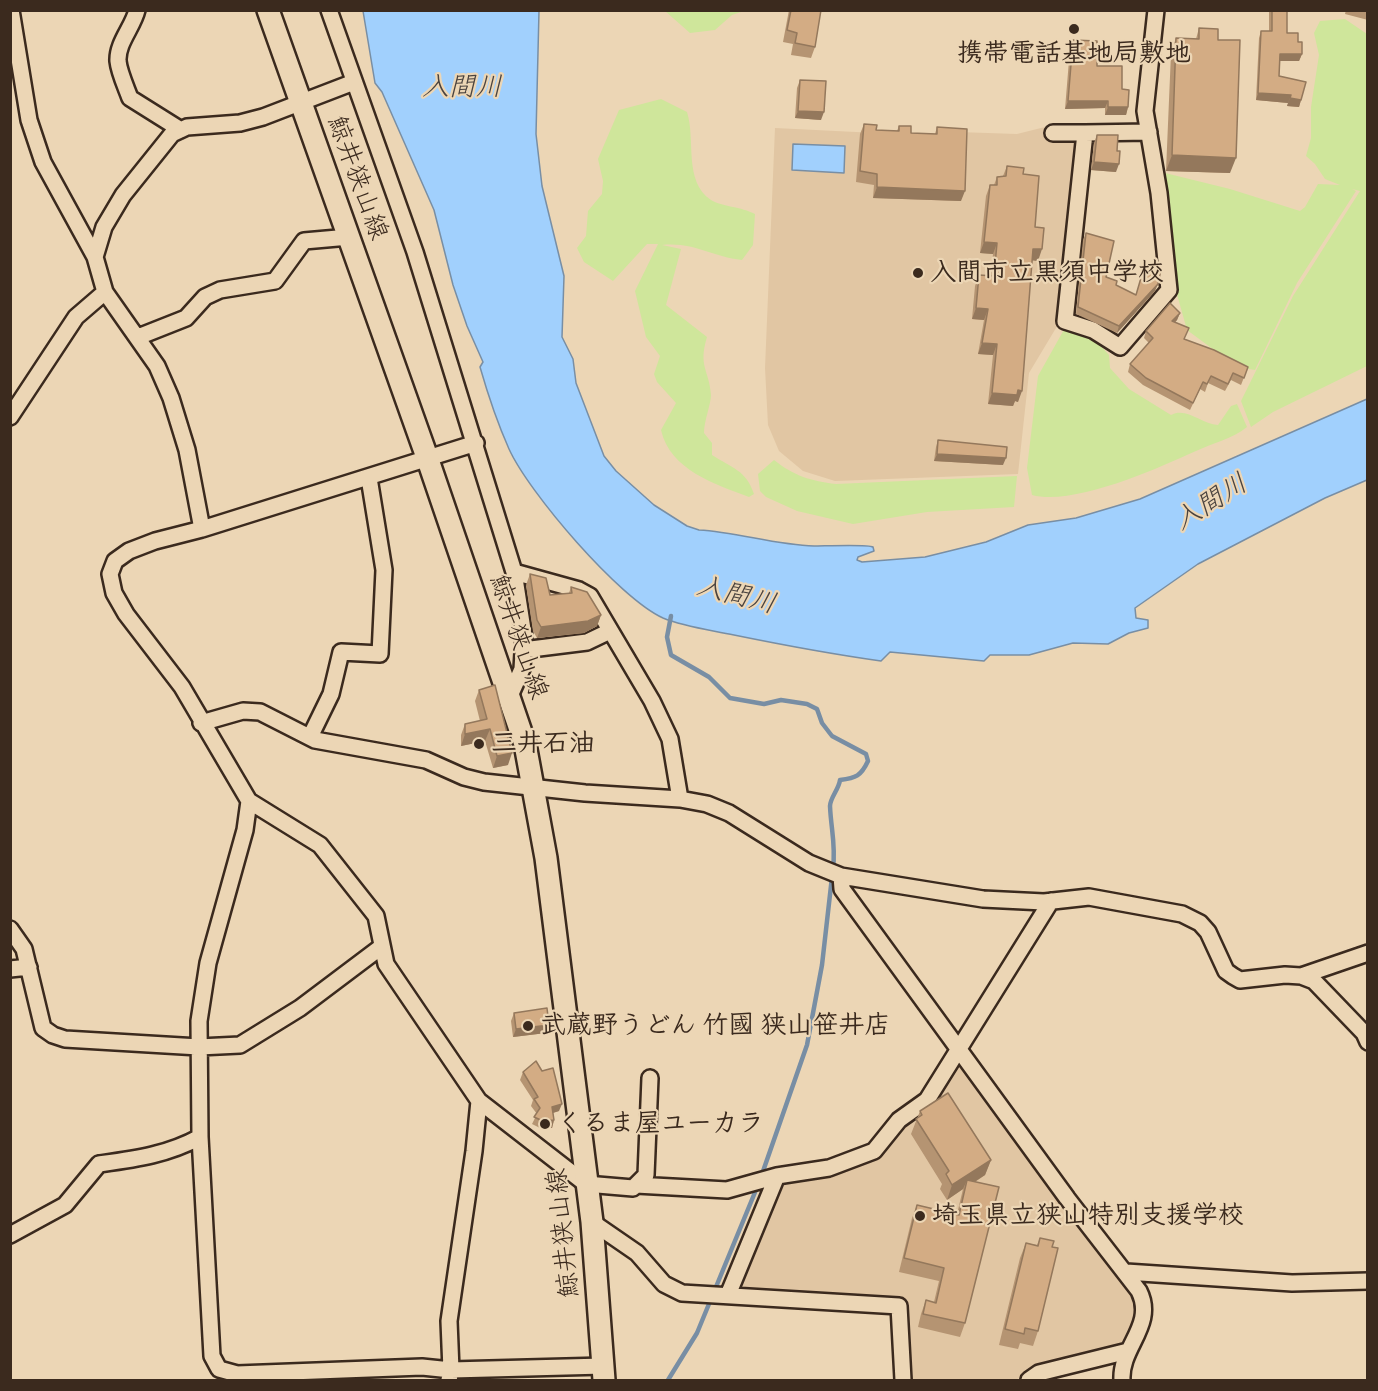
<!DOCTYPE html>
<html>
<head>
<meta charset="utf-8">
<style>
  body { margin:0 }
  #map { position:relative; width:1378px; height:1391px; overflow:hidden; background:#ecd6b5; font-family:Caveat,sans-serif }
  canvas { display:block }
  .frame { position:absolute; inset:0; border:12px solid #3b2a1e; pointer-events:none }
</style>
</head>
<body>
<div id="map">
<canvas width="1378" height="1391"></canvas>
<div class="frame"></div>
</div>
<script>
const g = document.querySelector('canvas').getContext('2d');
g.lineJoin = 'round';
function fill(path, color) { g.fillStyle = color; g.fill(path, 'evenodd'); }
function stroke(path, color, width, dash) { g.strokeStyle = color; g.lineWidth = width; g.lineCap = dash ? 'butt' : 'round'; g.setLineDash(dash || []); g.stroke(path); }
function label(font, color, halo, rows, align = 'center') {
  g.font = font + ' Caveat,"Klee One",sans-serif'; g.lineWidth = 4.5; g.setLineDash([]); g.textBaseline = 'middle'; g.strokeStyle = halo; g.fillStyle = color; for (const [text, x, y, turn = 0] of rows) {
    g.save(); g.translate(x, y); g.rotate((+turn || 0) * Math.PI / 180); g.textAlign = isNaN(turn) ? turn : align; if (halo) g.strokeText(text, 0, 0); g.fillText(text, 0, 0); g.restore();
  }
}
fill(new Path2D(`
  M1053 125V140L1080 139 1059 323 1029 373 1018 474 835 481 803 471 779 451 768 425 765 368 775 128 957 137 958 132 1017 134Z
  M962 1058 1099 1253 1131 1287 1141 1310 1128 1345 1033 1369 1016 1380H907L904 1301 743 1290 738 1281 782 1179 849 1167Z`), '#e1c6a3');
fill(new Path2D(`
  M665 11H744L732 15 715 30 690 33Z
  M1345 19 1367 34 1368 179 1365 183 1367 181V366L1273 412 1251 427 1241 401 1293 296 1360 191 1352 189 1356 191 1297 283 1255 370 1237 367 1187 330 1176 291 1161 172 1230 189 1300 211 1305 207 1318 184 1340 185 1325 179 1315 164 1306 156 1311 138V107L1319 55 1314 33 1320 21Z
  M661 99 687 112C696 140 683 181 711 200 720 206 742 207 755 214L753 245 742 260C711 257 696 242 662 245L681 249 666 305 707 337C698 367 709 369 711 395 711 404 704 421 704 433L712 443V455C732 468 746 470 754 494L749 497C715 484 670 470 661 430L676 403 657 382 654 374 660 356 646 337 635 291 658 244H647L613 281 584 262 577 248 586 236 588 211 602 194 603 181 598 159 619 110Z
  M1066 326 1090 334 1109 355 1110 368 1129 389 1171 415C1187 407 1201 424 1218 425L1231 406 1237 404 1247 427C1232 439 1213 443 1196 451 1156 469 1074 506 1032 495L1027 468 1038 376Z
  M774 460C794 476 811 481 836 484L1017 476 1014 507 927 512 853 524 797 511 766 497 760 491 758 474Z`), '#cfe69b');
const water = new Path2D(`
  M363 11H539L536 134 542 186 564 276 562 337 573 359 576 383 604 456 616 471 654 505 687 526 699 530C737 532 775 545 814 546 824 546 868 544 873 547L874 551 858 557 857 560 862 562 925 557 986 542 1028 525 1076 518 1140 499 1367 399V480L1325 498 1198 564 1135 608 1136 618 1148 620V628L1129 633 1108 644 1073 643 1029 655H990L984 661 890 652 881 661C831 654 783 645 734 635 711 630 685 627 663 618 619 598 529 493 509 449 497 422 488 395 480 367L483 362 467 326 453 285 434 210 382 92 375 83Z
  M793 144 845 146 844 173 792 170Z`);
fill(water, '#a1d0fd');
stroke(water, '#788ea4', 1.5);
stroke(new Path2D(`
  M671 616 667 637 671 655 709 677 730 698 764 704 781 700 807 704 817 709 822 723 832 736 866 754 868 761C861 776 856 778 840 780 839 789 830 798 830 806 831 830 836 844 833 869
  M761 1177 807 1045 822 965 832 877
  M668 1380 697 1333 758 1185`), '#788ea4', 4.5);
const minor = new Path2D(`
  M11 10 29 120 43 162 95 257 105 292 157 366 171 398 187 450 202 529 155 541 129 551 115 561 110 574 114 593 126 614 182 687 249 801 245 830 208 963 199 1021 200 1137 212 1356 219 1369 237 1374 422 1367 451 1370 604 1366
  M137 10C133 27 117 43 118 61 119 72 126 87 130 98L181 130
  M329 10 415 252 514 572 524 636 522 669 510 696
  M1149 132 1085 133 1065 321 1093 330 1120 347 1169 290 1159 193 1145 111 1156 10
  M1053 133H1085
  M95 257 104 227 123 195 172 134 187 127 240 123 263 117 354 82
  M138 337 186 318 205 297 220 290 275 281 304 241 349 237
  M10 417 76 317 105 292
  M202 529 476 443
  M514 572 579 590 590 596 652 701 670 739 680 799
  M523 650 587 642 610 631
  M201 723 243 711 260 712 315 740 426 760 464 777 484 782 585 793 680 799 707 804 729 813 809 863 841 876 983 899 1044 902 1089 897 1182 914 1200 923 1208 932 1226 971 1233 976 1240 980 1285 975 1301 976 1314 981 1364 1033 1368 1042
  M310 737 331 694 341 652 380 654 384 570 369 478
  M249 801 320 845 376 916 386 964 479 1101 586 1184 633 1188 646 1175 650 1078
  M841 876 842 889 1067 1198 1139 1291C1156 1325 1120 1347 1122 1380
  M10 929 24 949 43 1028 53 1035 65 1039 199 1047 240 1045 300 1008 381 947
  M10 969 29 967
  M1301 976 1368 953
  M636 1185 727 1190 777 1176 829 1168 874 1151 899 1120 927 1100 1051 901
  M592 1222 637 1253 664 1284 682 1293 899 1306 903 1380
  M10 1235 65 1205 99 1164C135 1159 167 1155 200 1137
  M1126 1272 1292 1283 1368 1281
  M728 1295 777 1176
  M449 1380 451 1370 449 1321 474 1151 479 1101
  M1029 1380 1039 1373 1128 1351`);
const secondary = new Path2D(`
  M268 10 428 460 525 744 546 858 592 1222 604 1380`);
stroke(minor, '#3b2a1e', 20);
stroke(secondary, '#3b2a1e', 26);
stroke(minor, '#ecd6b5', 15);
stroke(secondary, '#ecd6b5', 21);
fill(new Path2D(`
  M789 10H821L815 47 811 58 791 55 793 44 783 42Z
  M1269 10H1287V33L1298 42 1302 54 1299 61H1280L1279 76 1301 100 1299 107 1287 106 1288 103 1256 100 1259 38 1261 31H1269Z
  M1346 10H1368V20L1345 14Z
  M1199 28 1218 40 1230 173 1166 171 1171 53 1176 38 1196 39Z
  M1073 40 1097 66 1122 89 1128 107 1126 115H1105V108L1065 109 1070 48Z
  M800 80 821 120 795 118 797 88Z
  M864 124 876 130 897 131 899 126 911 133 935 134 937 127 961 201 873 198 874 185 856 182 860 134Z
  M1097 135 1116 172 1091 170 1094 143Z
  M1007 166 1023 174 1035 227 1038 261 1032 260 1018 402 1015 401 1013 406 988 404 993 355 978 354 984 320 972 319 975 286 979 275 991 276 993 254 980 253 986 196 990 185H994L997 177 1003 176Z
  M1086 233 1106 277 1116 285 1136 295 1145 264 1155 291 1117 333 1076 314 1083 240Z
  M1180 313 1177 320 1175 322 1184 339 1248 367 1241 385 1231 380 1225 391 1208 383 1205 392 1200 389 1190 410 1143 385 1128 372 1130 364 1149 343 1144 338 1146 331Z
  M938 440 1003 465 934 461 936 447Z
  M530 574 550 595 569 593 571 587 601 615 597 626 584 633 537 638 533 631 526 585Z
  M479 690 508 765 493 768 485 741 461 746V735L465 724 480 721 475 701Z
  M514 1013 546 1033 513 1037 511 1021Z
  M523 1072 559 1111 553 1113 554 1120 552 1128H540L532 1124 537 1114 531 1106 533 1100 520 1080Z
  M920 1111 991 1160 985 1175 975 1182 965 1323 960 1337 918 1327 921 1314 926 1300 934 1302 939 1281 899 1272 912 1218 917 1205 957 1214 963 1189 947 1200 940 1189 942 1184 911 1134Z
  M1040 1238 1038 1331 1033 1346 1020 1343 1018 1349 999 1345 1020 1258 1026 1243 1037 1245Z`), '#b59472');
fill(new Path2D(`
  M1280 54H1302L1299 61H1277Z
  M1258 93 1291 95 1288 103 1256 100Z
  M1290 98 1301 100 1299 107 1287 106Z
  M1068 101H1108L1105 108 1065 109Z
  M1108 107H1128L1126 115H1105Z
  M798 111 824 112 821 120 795 118Z
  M1172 155 1236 158 1230 173 1166 171Z
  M1094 162 1119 164 1116 172 1091 170Z
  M877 187 965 191 961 201 873 198Z
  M984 242 997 243 993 254 980 253Z
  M1033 249H1042L1038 261 1029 260Z
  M1158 284 1155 291 1117 333 1119 326Z
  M976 308 988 309 984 320 972 319Z
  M1180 313 1177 320 1170 328 1172 321Z
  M982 343 997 344 993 355 978 354Z
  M1018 390 1022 391 1018 402 1015 401 1013 406 988 404 992 393Z
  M937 454 1006 458 1003 465 934 461Z
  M601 615 597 626 584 633 537 638 541 627Z
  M490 729 485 741 461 746 465 734Z
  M512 753 508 765 493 768 497 756Z
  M549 1025 546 1033 513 1037 516 1029Z
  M562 1104 559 1111 549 1114 552 1107Z
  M554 1120 552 1128H540L543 1121Z
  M991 1160 985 1175 965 1188 967 1180 963 1189 947 1200 952 1185Z`), '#94785c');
const building = new Path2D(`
  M791 10H821L815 47 795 43 797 33 787 30Z
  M1272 10H1287V33H1298V42H1302V54H1280L1279 76 1306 82 1301 100 1290 98 1291 95 1258 93 1261 31H1272Z
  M1199 28 1218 29V40H1240L1236 158 1172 155 1176 38 1199 39Z
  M1073 40 1097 41V66H1122V89L1129 90 1128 107H1108V101H1068Z
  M800 80 826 81 824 112 798 111Z
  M864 124 877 125 876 130 899 131V126H911V133L937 134V127L967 129 965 191 877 187V174L860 171Z
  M1097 135H1118L1117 151H1120L1119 164 1094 162Z
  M1007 166 1024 168 1023 174 1039 176 1035 227 1044 228 1042 249H1033L1022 391 1018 390 1017 395 992 393 997 344 982 343 988 309 976 308 979 275 994 276 997 243 984 242 990 185H997V177L1006 176Z
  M1086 233 1114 241 1106 277 1117 281 1116 285 1136 295 1145 264 1161 269 1158 284 1119 326 1078 307Z
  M1170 303 1180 313 1172 321 1189 328 1184 339 1214 350 1248 367 1244 378 1233 373 1228 384 1211 376 1207 384 1203 382 1193 403 1146 378 1130 364 1153 338 1146 331Z
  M938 440 1007 447 1006 458 937 454Z
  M530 574 546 578 550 595 572 593 571 587 587 592 601 615 588 621 541 627 537 620Z
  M495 685 512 753 497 756 490 729 465 734V724L487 719 479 690Z
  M547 1008 549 1025 516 1029 514 1013Z
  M536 1061 542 1071 553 1068 562 1104 552 1107 554 1120 543 1121 534 1117 540 1108 534 1099 538 1097 523 1072Z
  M948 1093 991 1160 952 1185 946 1174 949 1171 916 1119 922 1115 920 1111Z
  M967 1180 999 1187 965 1323 923 1314 926 1300 936 1303 944 1268 904 1258 917 1205 959 1215Z
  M1040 1238 1054 1241 1052 1247 1058 1248 1038 1331 1025 1328 1024 1334 1005 1329 1026 1243 1038 1246Z`);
fill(building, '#d3ac84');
stroke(building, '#94785c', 1.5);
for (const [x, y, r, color] of [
  [1074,29,6,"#3b2a1e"],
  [918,273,6,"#3b2a1e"],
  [479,744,6,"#3b2a1e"],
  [528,1026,6,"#3b2a1e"],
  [545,1124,6,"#3b2a1e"],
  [920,1216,6,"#3b2a1e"]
]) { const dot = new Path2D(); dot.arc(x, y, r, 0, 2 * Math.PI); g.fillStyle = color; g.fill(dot); stroke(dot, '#ecd6b5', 2); }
label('bold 26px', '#3b2a1e', '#ecd6b5', [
  ["携帯電話基地局敷地",1074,54,"center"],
  ["入間市立黒須中学校",930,273],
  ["三井石油",491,744],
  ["武蔵野うどん 竹國 狭山笹井店",540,1026],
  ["くるま屋ユーカラ",557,1124],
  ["埼玉県立狭山特別支援学校",932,1216]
], 'left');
label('26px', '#3b2a1e', '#ecd6b5', [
  ["鯨井狭山線",357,178,70],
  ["鯨井狭山線",518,637,71],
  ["鯨井狭山線",564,1233,-96]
]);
label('italic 27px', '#4a433f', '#ecd6b5', [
  ["入間川",462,88],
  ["入間川",1211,503,-32],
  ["入間川",736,596,14]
]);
</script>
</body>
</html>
